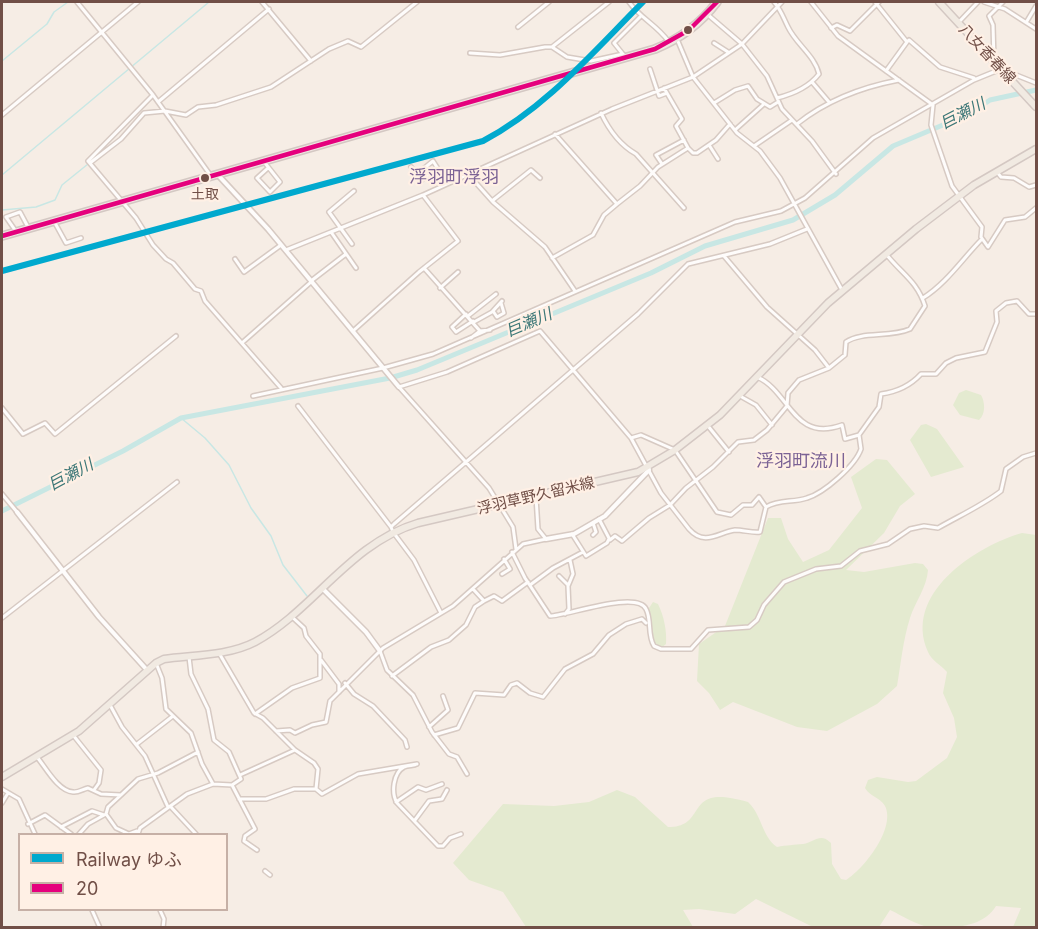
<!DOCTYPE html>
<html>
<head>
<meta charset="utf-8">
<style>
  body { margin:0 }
  #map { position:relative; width:1038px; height:929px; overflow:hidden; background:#f6ede5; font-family:Inter,"Noto Sans JP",sans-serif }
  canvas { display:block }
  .frame { position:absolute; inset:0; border:3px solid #714f47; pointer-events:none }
  .legend { position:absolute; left:18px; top:833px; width:210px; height:78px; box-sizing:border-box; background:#fff0e5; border:2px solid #c6b0a6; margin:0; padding:8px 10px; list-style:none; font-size:18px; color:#714f47 }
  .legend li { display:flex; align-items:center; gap:12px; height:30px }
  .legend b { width:30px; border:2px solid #c6b0a6 }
</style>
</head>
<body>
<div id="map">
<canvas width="1038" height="929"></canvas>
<div class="frame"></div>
<ul class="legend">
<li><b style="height:8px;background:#00a9ce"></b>Railway ゆふ</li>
<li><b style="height:8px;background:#e5007d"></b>20</li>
</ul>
</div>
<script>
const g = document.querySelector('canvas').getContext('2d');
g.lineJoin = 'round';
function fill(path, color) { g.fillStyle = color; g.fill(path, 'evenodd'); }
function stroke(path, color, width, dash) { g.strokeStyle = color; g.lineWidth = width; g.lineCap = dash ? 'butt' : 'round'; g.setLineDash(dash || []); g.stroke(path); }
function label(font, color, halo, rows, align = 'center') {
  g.font = font + ' Inter,"Noto Sans JP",sans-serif'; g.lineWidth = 4.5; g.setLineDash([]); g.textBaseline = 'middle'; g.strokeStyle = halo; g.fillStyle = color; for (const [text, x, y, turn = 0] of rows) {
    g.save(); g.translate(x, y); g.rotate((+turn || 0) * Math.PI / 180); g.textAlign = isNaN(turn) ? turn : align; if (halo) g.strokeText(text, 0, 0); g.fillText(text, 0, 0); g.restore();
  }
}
fill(new Path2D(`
  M966 390 981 395C985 402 986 414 979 420L960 415 953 405 959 393Z
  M926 424 937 429 964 467 931 477 910 440 921 425Z
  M876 459 887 460 915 494 900 506 884 533 846 570 864 572 915 563 923 564 928 570C927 587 915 602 910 618 903 640 901 663 897 686L877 704 827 731 797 727 733 702 720 710 709 693 697 681 699 644 725 626 768 518H781L788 539 803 562 829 550 862 508 851 477Z
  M1022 533 1036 535V927H1013L1021 908 996 906C984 927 953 929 929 927 916 925 903 916 890 910L879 927H813L756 899 735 914 699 909 683 910 693 927H526L503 892 469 880 453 863 503 804 554 806 589 802 617 790 635 797 668 827C710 827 681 782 748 802 762 815 762 837 777 847 787 845 794 845 803 844 815 842 820 832 831 843L832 864 841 879 846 880C864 869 896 828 885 806 880 797 870 797 865 788L868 780 877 777 908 782 916 781 947 758 957 737 954 718 943 693 947 672C941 665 931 660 928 652 902 594 976 546 1022 533Z
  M653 602 658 604C664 616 667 631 666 644L660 649 652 639 645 614Z`), '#e4ead0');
stroke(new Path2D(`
  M2 61 47 24 54 12 68 2
  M91 160 113 138
  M2 175 209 2
  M2 210 36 207 55 200 62 185 88 164
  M181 418 205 438 229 465 251 508 271 536 283 565 307 596`), '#c8e7e4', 1.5);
stroke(new Path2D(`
  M2 511 123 451 181 418 390 378 417 370 651 273 705 246 793 220 835 195 893 146 969 114 990 100 1036 90`), '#c8e7e4', 5);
const minor = new Path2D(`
  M77 2 153 95 211 176
  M262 2 311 61
  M629 2C641 19 656 24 669 42
  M774 2C781 10 783 17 788 27 796 44 815 56 819 74 809 87 793 94 777 98
  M811 2 838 36 933 105
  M875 2 907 42 886 71
  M984 2 1005 9 1036 29
  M707 14 742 44 767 76 782 109 812 141 836 174
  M1027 21 1036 6
  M959 22 978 2
  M518 27 549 2
  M831 28 837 25 850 31 879 2
  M677 39 693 77 737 133 760 151 780 178 842 290
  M907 42 909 40 940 67 974 78
  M714 43 728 52
  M552 47 609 2
  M470 53 500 55 545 47H552L567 57 591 61 623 54 624 56
  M622 53 614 43 640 17
  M994 60 993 25 989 16 1003 2
  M650 69 659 96 667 93
  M812 82 829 102
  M664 88 682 119 676 126 688 148
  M153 95 88 161 136 218 153 245 166 259 173 263 195 289 201 291 205 301 281 388
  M158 102 269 9
  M714 103 735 90 748 86 757 99 770 107 778 102
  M933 105 931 125 952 186 982 227 981 237 988 247 1005 220 1025 217 1036 208
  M601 113C609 130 620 145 636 154L684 208
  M2 115 138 2
  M797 124C827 100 862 87 899 80
  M735 130 764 104
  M555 134 617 204 640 186 658 167 688 148 693 153H697L716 140 730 124
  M709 145 718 159
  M754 146 792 120
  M90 163 121 139 144 113 165 111 186 115 198 107 216 105 271 87 329 49 348 41 361 47 417 2
  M265 163 280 182 270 192 257 178 268 168
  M662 164 656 155 684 140
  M411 167 422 180 437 168
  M997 172 1001 177 1014 178 1029 187 1036 185
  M417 174 433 161 447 183
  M468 174 493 202 545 247 575 291
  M492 201 531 170 540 178
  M55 223 66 243 81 238
  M15 230 6 217 20 212 28 227
  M331 232 356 268
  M352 244 329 212 354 191
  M286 250 423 195 612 109 693 77 742 44 782 2
  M724 256 767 307 815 350 829 368
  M552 258 593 235 604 215 617 204
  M235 259 244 272 281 245
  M424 268 480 331 490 330
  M311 281 346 254
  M440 288 458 272
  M923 298C947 283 963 258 982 239
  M493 311 497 317 504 313 501 303
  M466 314 452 327 456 332 473 321
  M468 316 496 294
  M474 322 492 312 502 301
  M353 331 419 272 458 241 423 195
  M471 338 480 331
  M243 342 311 282
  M253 396 383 368 433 354 735 222 781 211 805 198 873 138 974 80 1001 69 1036 83
  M740 396 756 405 772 425
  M298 406 391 527
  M2 408 23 434 45 423 55 434 176 336
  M708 426 729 452
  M859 435 879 407 881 394C896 392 910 386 921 374H936L946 363 956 358 985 352 997 322 996 311 1006 303 1017 301 1029 314H1036
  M631 438 641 435 675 450 717 512 731 515 743 505H752L759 497 766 507
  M2 494 17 512
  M599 519 610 540 615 536 622 541 649 518 670 505 686 488 713 467 738 442 754 440 767 430 787 406 788 393 799 380 829 368 845 355 846 342C862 331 890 338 910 329L925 306C917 281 902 274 886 254
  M593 523 596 532 593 535
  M572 534 586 556 607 543 609 539
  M516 549 513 527 489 488 399 387 447 372 540 331 631 438 661 493 689 529C705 547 719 532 735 530 744 530 752 533 760 532L766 507C780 499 792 503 807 498 824 493 855 466 861 449L859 435 845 439 842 425C793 443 790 391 757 377
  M512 552 525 578 550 616C566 616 637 590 646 609 652 620 647 635 654 646L661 649H691L708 630 749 627 757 620 764 605 784 582 816 569 841 566 860 551 888 544 910 529 924 526 938 528C959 516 983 505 1001 491L1006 469 1023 457 1036 453
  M502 574 510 569 504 559
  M559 576 568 585
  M530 585 553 568 583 552
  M484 601 494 596 502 601 528 582
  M441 613 414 560 393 532 391 527 394 524 638 314 688 264 770 244 807 229
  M565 614 569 609 568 586 573 574 570 560
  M2 618 177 482
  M380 651 387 670 413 695 432 732 449 754 457 757 467 774
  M219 653 254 713 263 718 295 750 314 763 318 769 316 789 322 794 358 774 417 764C414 766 409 765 404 767 393 773 391 793 397 803L438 846H443L450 838 461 834
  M321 660 339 684V692
  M156 663 162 678 166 709 191 733 202 764 213 784
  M392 676 431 647 449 640 466 625 475 607 484 601 473 589
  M345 683 354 694 373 706 405 740 407 747
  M110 705 122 727 145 756 168 807
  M255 714 292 688 320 678V654L306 636 304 628 291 616
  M429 727 448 710 443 696
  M276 731 290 730 295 733 312 725 326 722 330 701 383 648 453 606 523 544 546 539 538 529 536 497
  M73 735 101 770 99 783 94 790
  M434 735 458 728 475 693 504 695 511 685 517 683 530 693 543 697 565 669 593 654 609 635 626 624 642 619 646 623
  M137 744 173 716
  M37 757C46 768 58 791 73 792 78 793 83 789 88 788L101 794 121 795 138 779 158 773 198 752
  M240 775 295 750
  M232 785 255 829 245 836 244 841 257 850
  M2 789 19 799 35 834
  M239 799H266L294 789H315
  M396 802 418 787 426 790 442 784
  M2 803 8 793
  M170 806 196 834
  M106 814 116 828 129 834 137 831
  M415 820 429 801 442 799 447 790
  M28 824 45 815 71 834
  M61 827 92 811 104 815
  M79 834 88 824 106 814 108 807 121 795
  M138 834 140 828 187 794 213 784 232 785 241 779 229 752 214 740 208 709 191 674 189 657
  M265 871 270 875
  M92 910 100 928
  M160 910 164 919 163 928`);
const tertiary = new Path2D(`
  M218 175 268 229 399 387
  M17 512 99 617 147 670
  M546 539 574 534 605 516 649 470 648 466
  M322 588 366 632 380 651`);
const primary = new Path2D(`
  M939 2 1036 107
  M2 777 79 731 156 663 164 659C193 655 228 656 255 642 313 611 350 543 418 523L638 472 675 450 720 415 828 303 916 229 974 185 1036 149`);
const trunk = new Path2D(`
  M2 236 655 49C680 39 701 23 717 2`);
stroke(minor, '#d7cac3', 6);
stroke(tertiary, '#d7cac3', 7);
stroke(primary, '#d4c8c3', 9);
stroke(trunk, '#d4c8c3', 10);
stroke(minor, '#fefcfb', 3);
stroke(tertiary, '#fefcfb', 4);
stroke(primary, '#f1eae2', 6);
stroke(trunk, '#f0e7e2', 7);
stroke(new Path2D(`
  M2 236 655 49 689 30 717 2`), '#e5007d', 4.5);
stroke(new Path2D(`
  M2 271 483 141C546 108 593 52 643 2`), '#00a9ce', 6);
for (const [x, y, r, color] of [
  [688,30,5,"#714f47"],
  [205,178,5,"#714f47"]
]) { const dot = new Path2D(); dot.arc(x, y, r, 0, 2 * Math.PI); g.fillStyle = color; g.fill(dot); stroke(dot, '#fff0e5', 2); }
label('14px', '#714f47', '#fff0e5', [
  ["土取",205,195]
]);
label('15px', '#714f47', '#fff0e5', [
  ["八女香春線",987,54,47],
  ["浮羽草野久留米線",536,496,-13]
]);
label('italic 16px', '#3c7777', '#fff0e5', [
  ["巨瀬川",963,114,-27],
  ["巨瀬川",529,323,-23],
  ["巨瀬川",71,475,-28]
]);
label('18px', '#7c6395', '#fff0e5', [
  ["浮羽町浮羽",454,178],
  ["浮羽町流川",801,462]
]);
</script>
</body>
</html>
